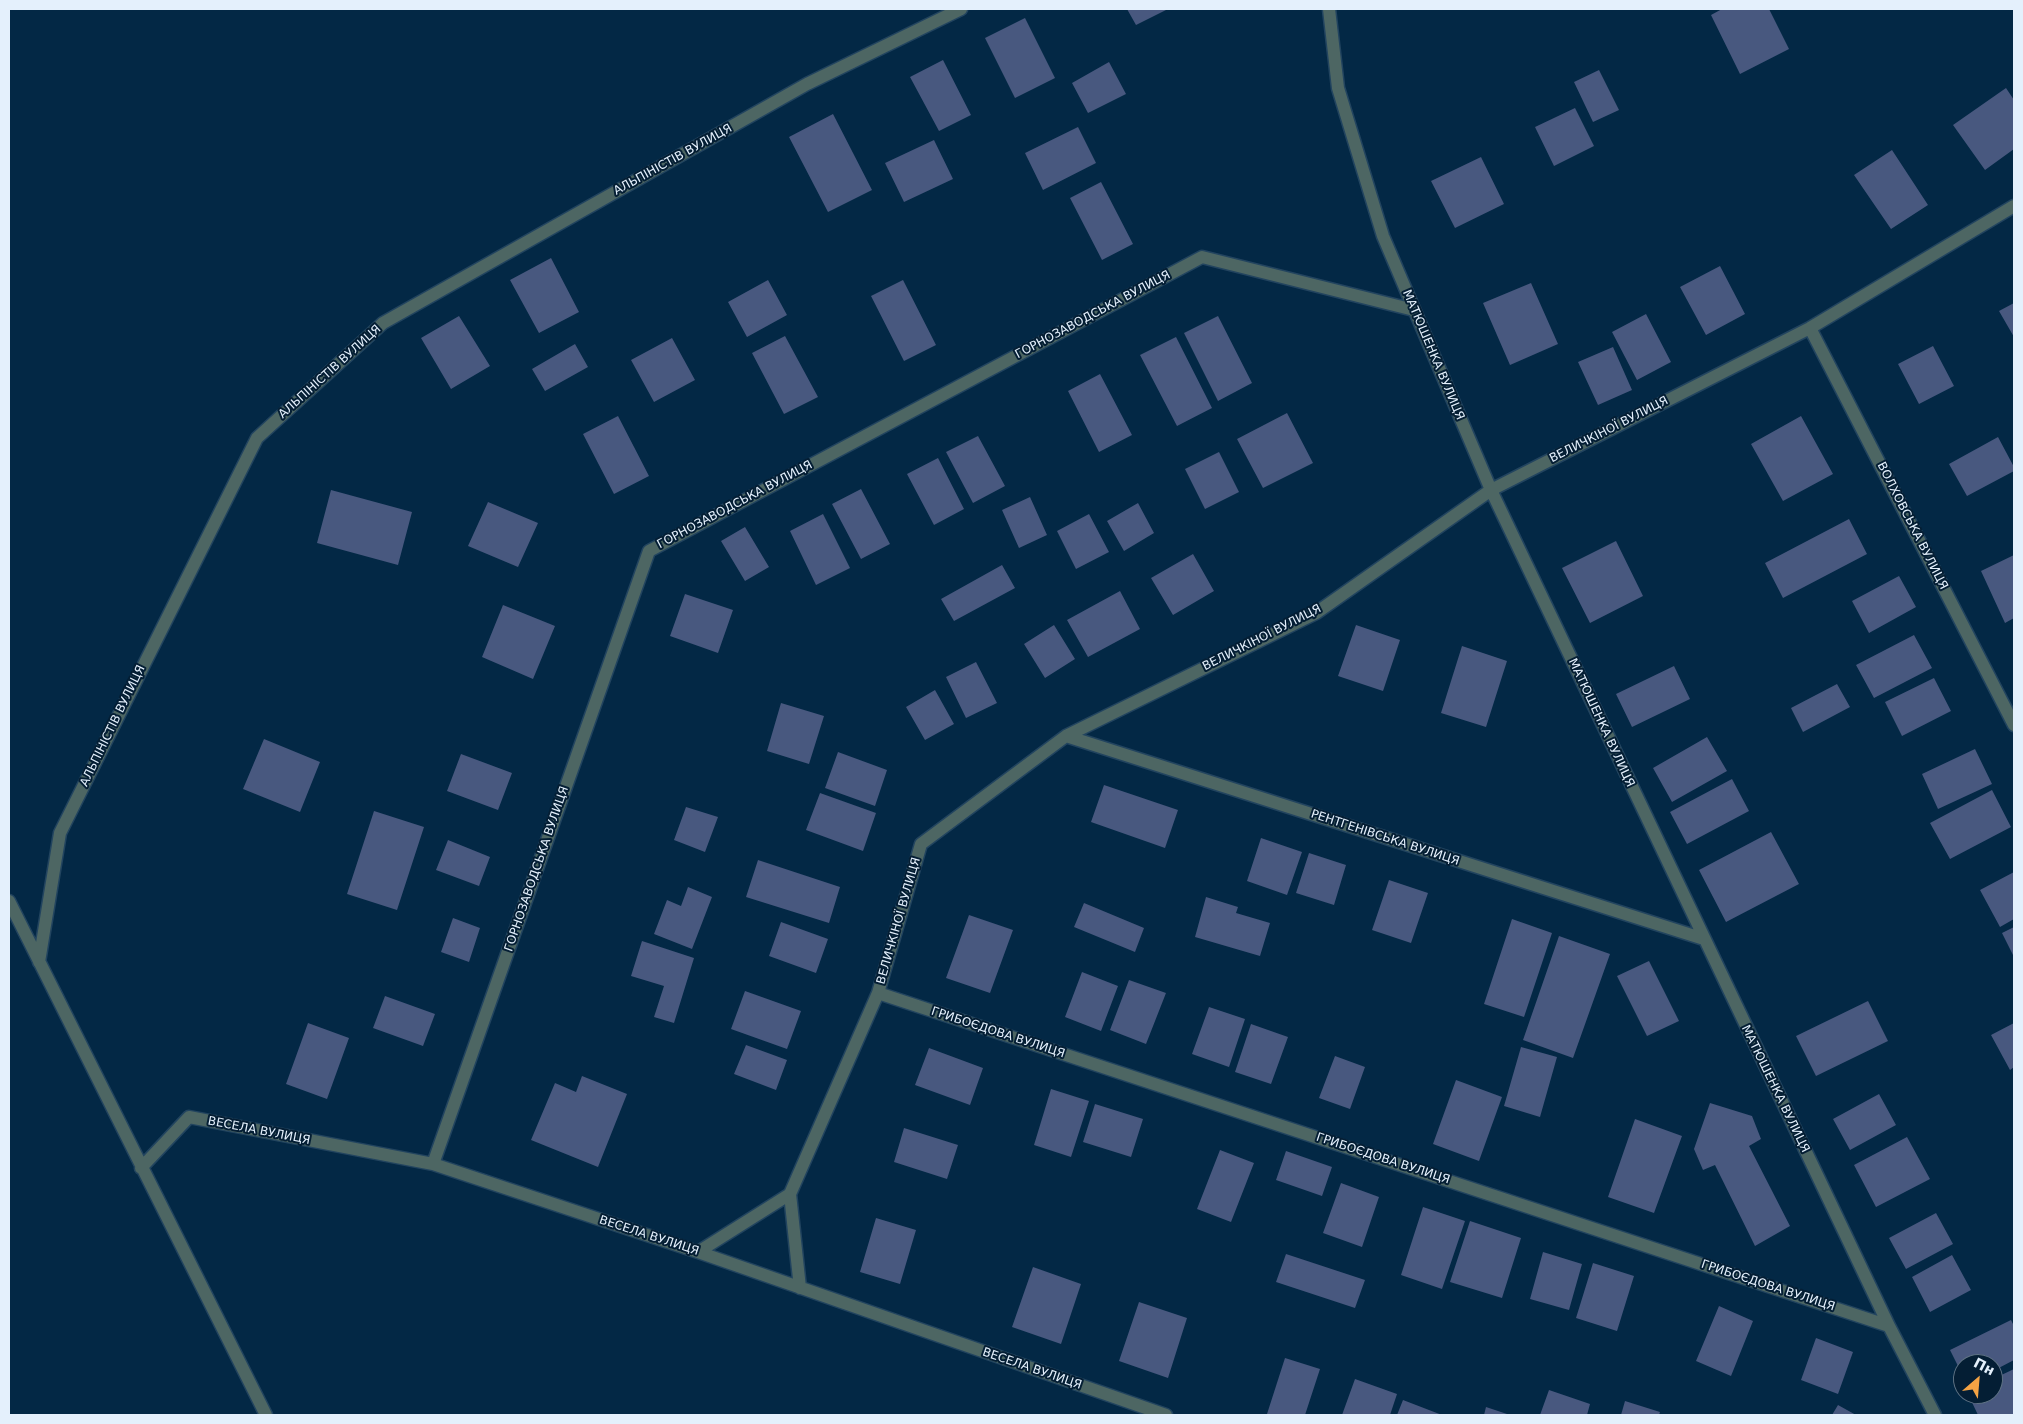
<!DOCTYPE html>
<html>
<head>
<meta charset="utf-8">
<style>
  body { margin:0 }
  #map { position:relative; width:2023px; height:1424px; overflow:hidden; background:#032845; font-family:"DejaVu Sans",sans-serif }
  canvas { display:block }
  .frame { position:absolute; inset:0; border:10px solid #e4f0fc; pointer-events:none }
  .north { position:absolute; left:1953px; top:1354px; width:50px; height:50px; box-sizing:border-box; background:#041e34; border:1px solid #5e7284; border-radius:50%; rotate:27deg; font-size:14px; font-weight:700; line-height:20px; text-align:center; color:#e4f0fc }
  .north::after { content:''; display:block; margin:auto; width:18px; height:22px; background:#f4a344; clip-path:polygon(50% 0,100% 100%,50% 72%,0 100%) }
</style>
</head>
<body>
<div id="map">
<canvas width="2023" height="1424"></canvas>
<div class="frame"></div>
<div class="north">Пн</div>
</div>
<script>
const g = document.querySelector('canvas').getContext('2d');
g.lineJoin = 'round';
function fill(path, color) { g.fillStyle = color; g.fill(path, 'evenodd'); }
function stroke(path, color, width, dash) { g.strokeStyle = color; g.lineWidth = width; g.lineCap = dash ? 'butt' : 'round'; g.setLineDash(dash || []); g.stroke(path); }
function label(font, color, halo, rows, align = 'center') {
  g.font = font + ' "DejaVu Sans",sans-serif'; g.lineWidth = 4; g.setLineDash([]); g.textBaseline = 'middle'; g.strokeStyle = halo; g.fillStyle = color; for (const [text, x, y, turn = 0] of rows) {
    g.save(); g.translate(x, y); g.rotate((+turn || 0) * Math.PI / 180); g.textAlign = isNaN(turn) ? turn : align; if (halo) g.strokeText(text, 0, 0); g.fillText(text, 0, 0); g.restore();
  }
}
fill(new Path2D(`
  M1127 9H1168L1136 25Z
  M1722 9H1769L1789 49 1740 74 1711 15Z
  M1025 18 1055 78 1015 98 985 38Z
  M943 60 971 115 939 131 910 77Z
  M1109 62 1126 94 1088 113 1072 83Z
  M1599 70 1619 110 1593 122 1574 82Z
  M2006 88 2014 100V149L1985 170 1953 125Z
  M1575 108 1594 146 1554 166 1535 127Z
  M833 114 872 190 828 212 789 137Z
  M1078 127 1096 163 1043 190 1025 153Z
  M934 140 953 179 904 202 885 163Z
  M1892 150 1928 205 1891 229 1854 175Z
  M1481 157 1504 204 1455 228 1431 181Z
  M1101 182 1133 244 1102 260 1070 198Z
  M551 258 579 312 539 333 510 280Z
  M1720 266 1745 314 1706 335 1680 287Z
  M768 280 787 315 747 337 728 302Z
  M903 280 936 345 904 361 871 296Z
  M1531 283 1558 344 1510 365 1483 303Z
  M2014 303V337L1999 311Z
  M1646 314 1671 362 1637 380 1612 332Z
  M459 316 490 366 451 389 421 338Z
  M1218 316 1252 383 1218 401 1184 333Z
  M785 336 818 397 784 414 752 353Z
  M1176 337 1212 408 1177 426 1140 355Z
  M672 338 695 380 654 402 631 360Z
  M575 344 588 367 545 391 532 369Z
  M1933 346 1954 386 1919 404 1898 364Z
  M1613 347 1632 390 1598 405 1578 362Z
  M1100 374 1132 435 1099 452 1068 391Z
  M1287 413 1313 463 1263 488 1237 439Z
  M618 416 649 476 614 494 583 434Z
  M1801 416 1833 474 1783 501 1751 444Z
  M978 436 1005 486 973 503 946 452Z
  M1998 437 2014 467V471L1967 496 1949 464Z
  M1219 452 1239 492 1205 509 1185 469Z
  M938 458 964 509 934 525 907 474Z
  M861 489 890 544 861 559 832 504Z
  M331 490 412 512 398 565 317 543Z
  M1030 497 1047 535 1019 548 1002 510Z
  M488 502 538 523 518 567 468 546Z
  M1138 503 1154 533 1124 551 1107 521Z
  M823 514 850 568 816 585 790 531Z
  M1089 514 1109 552 1076 569 1057 531Z
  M1849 519 1867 554 1783 598 1765 563Z
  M745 527 769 567 745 581 721 541Z
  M1616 541 1643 596 1590 623 1562 568Z
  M1193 554 1214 591 1173 615 1151 578Z
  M2014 555V618L2005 623 1981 571Z
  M1002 565 1015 588 954 621 941 599Z
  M1899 576 1916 607 1869 633 1852 601Z
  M1120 591 1140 629 1088 657 1067 620Z
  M685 594 733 610 718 653 670 636Z
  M503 605 555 626 533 679 482 657Z
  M1054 625 1075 659 1045 678 1024 644Z
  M1356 625 1400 640 1383 691 1338 676Z
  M1914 635 1932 668 1874 698 1856 665Z
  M1462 646 1507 661 1486 727 1441 713Z
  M976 662 997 703 966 718 946 677Z
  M1674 666 1690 699 1632 727 1616 694Z
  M1934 678 1951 711 1902 736 1885 702Z
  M1837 684 1850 707 1803 732 1791 708Z
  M935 690 954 724 925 740 906 707Z
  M781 703 824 716 809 764 767 751Z
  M1707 737 1727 771 1672 802 1653 768Z
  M264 739 320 762 300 812 243 789Z
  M1975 749 1992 784 1938 809 1922 774Z
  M838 752 887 770 875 806 825 788Z
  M461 754 512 773 498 810 447 791Z
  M1732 779 1749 811 1687 844 1670 812Z
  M1104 785 1178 810 1165 848 1091 822Z
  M1992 790 2011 827 1950 859 1930 823Z
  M820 793 876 813 863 851 806 830Z
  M686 807 718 817 705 852 674 840Z
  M374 811 424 827 397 910 347 894Z
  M1771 832 1799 884 1726 922 1699 870Z
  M1261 838 1302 852 1287 895 1247 881Z
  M448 840 490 857 479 886 436 870Z
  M1309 853 1346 865 1334 905 1296 893Z
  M758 860 840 887 829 923 746 897Z
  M2014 872V919L2000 927 1980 890Z
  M1389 880 1428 893 1411 943 1372 930Z
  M688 887 712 897 692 949 654 934 667 900 681 906Z
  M1206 897 1238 907 1236 913 1270 923 1260 956 1195 937Z
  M1084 903 1144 928 1135 952 1074 927Z
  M969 915 1013 930 990 993 946 978Z
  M453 918 480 928 469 962 441 952Z
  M1512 919 1552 933 1524 1017 1484 1004Z
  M781 922 828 939 816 973 769 956Z
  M2014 927V957L2002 933Z
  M1559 936 1610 954 1573 1058 1523 1040Z
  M642 941 694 958 674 1023 654 1017 664 986 631 976Z
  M1649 961 1679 1021 1647 1036 1617 976Z
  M1082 972 1118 986 1101 1031 1065 1017Z
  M1129 980 1166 993 1146 1044 1110 1030Z
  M745 991 801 1011 787 1049 731 1029Z
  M385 996 435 1014 423 1046 373 1028Z
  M1868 1001 1888 1041 1816 1076 1796 1036Z
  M1209 1007 1245 1019 1229 1067 1192 1054Z
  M308 1023 349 1038 327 1099 286 1084Z
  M2014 1023V1067L2010 1070 1991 1035Z
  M1251 1024 1288 1037 1271 1084 1235 1072Z
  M746 1045 787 1060 776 1090 734 1074Z
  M1521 1047 1557 1057 1540 1117 1504 1106Z
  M929 1048 983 1068 970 1105 915 1085Z
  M1335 1056 1365 1067 1350 1109 1319 1098Z
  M582 1076 627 1094 598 1167 531 1140 555 1083 576 1092Z
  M1456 1080 1502 1097 1479 1161 1433 1144Z
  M1051 1089 1089 1101 1071 1157 1034 1145Z
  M1879 1094 1896 1125 1850 1150 1833 1119Z
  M1710 1103 1752 1116 1761 1139 1749 1146 1790 1226 1755 1246 1715 1165 1703 1170 1694 1149Z
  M1095 1104 1143 1119 1131 1157 1083 1142Z
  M1635 1119 1682 1136 1654 1213 1608 1197Z
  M904 1128 958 1145 947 1179 894 1162Z
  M1907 1137 1930 1179 1876 1207 1854 1165Z
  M1220 1150 1254 1163 1231 1222 1197 1209Z
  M1286 1151 1332 1167 1322 1196 1276 1180Z
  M1341 1183 1379 1197 1362 1247 1323 1233Z
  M1423 1207 1465 1221 1442 1289 1401 1275Z
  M1936 1213 1953 1244 1906 1269 1889 1238Z
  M876 1218 916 1230 900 1284 860 1272Z
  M1470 1221 1521 1238 1502 1298 1450 1282Z
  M1543 1252 1582 1264 1569 1310 1530 1299Z
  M1286 1254 1365 1280 1355 1308 1276 1282Z
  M1952 1255 1971 1290 1930 1312 1912 1277Z
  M1593 1263 1634 1276 1617 1331 1576 1318Z
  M1033 1267 1081 1284 1061 1344 1012 1327Z
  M1139 1302 1187 1318 1168 1378 1119 1361Z
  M1719 1306 1753 1321 1731 1376 1696 1361Z
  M2011 1320 2014 1326V1360L1993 1371V1364H1963V1376L1950 1350Z
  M1816 1338 1853 1352 1838 1394 1801 1380Z
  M1285 1358 1320 1369 1305 1415 1267 1414Z
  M2014 1369V1415H1978L1968 1394H1993V1379Z
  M1355 1379 1397 1394 1390 1415H1342Z
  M1549 1390 1590 1404 1587 1415H1540Z
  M1403 1400 1442 1415H1397Z
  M1625 1401 1660 1412 1659 1415H1621Z
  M1838 1405 1856 1415H1832Z
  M1486 1407 1510 1415H1484Z`), '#48587f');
const minor = new Path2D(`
  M1329 9 1338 88 1383 236 1491 490 1889 1326 1935 1415
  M1810 328 2014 725
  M1066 736 1704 939
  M9 901 266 1415
  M39 962 60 833 257 438 383 323 807 84 961 9
  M878 993 1889 1326
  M433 1164 649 551 1202 257 1414 310
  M141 1168 189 1117 433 1164 698 1252 1166 1415
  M698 1252 790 1194
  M800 1288 790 1194 878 993 921 844 1066 736 1316 613 1491 490 1810 328 2014 206`);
stroke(minor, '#22445f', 15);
stroke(minor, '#4d6663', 12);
label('12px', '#e4f0fc', '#041e34', [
  ["АЛЬПІНІСТІВ ВУЛИЦЯ",673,160,-29],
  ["ГОРНОЗАВОДСЬКА ВУЛИЦЯ",1093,315,-28],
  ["МАТЮШЕНКА ВУЛИЦЯ",1433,355,67],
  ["АЛЬПІНІСТІВ ВУЛИЦЯ",330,372,-42],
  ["ВЕЛИЧКІНОЇ ВУЛИЦЯ",1609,430,-27],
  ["ГОРНОЗАВОДСЬКА ВУЛИЦЯ",735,505,-28],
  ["ВОЛХОВСЬКА ВУЛИЦЯ",1912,526,63],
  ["ВЕЛИЧКІНОЇ ВУЛИЦЯ",1262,638,-27],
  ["МАТЮШЕНКА ВУЛИЦЯ",1601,723,65],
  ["АЛЬПІНІСТІВ ВУЛИЦЯ",113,726,-64],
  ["РЕНТГЕНІВСЬКА ВУЛИЦЯ",1385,838,18],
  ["ГОРНОЗАВОДСЬКА ВУЛИЦЯ",537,869,-71],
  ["ВЕЛИЧКІНОЇ ВУЛИЦЯ",899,921,-74],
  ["ГРИБОЄДОВА ВУЛИЦЯ",998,1033,18],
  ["МАТЮШЕНКА ВУЛИЦЯ",1775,1089,64],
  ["ВЕСЕЛА ВУЛИЦЯ",259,1131,11],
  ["ГРИБОЄДОВА ВУЛИЦЯ",1383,1159,18],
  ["ВЕСЕЛА ВУЛИЦЯ",649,1236,18],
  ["ГРИБОЄДОВА ВУЛИЦЯ",1768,1286,18],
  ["ВЕСЕЛА ВУЛИЦЯ",1032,1369,19]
]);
</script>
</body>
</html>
